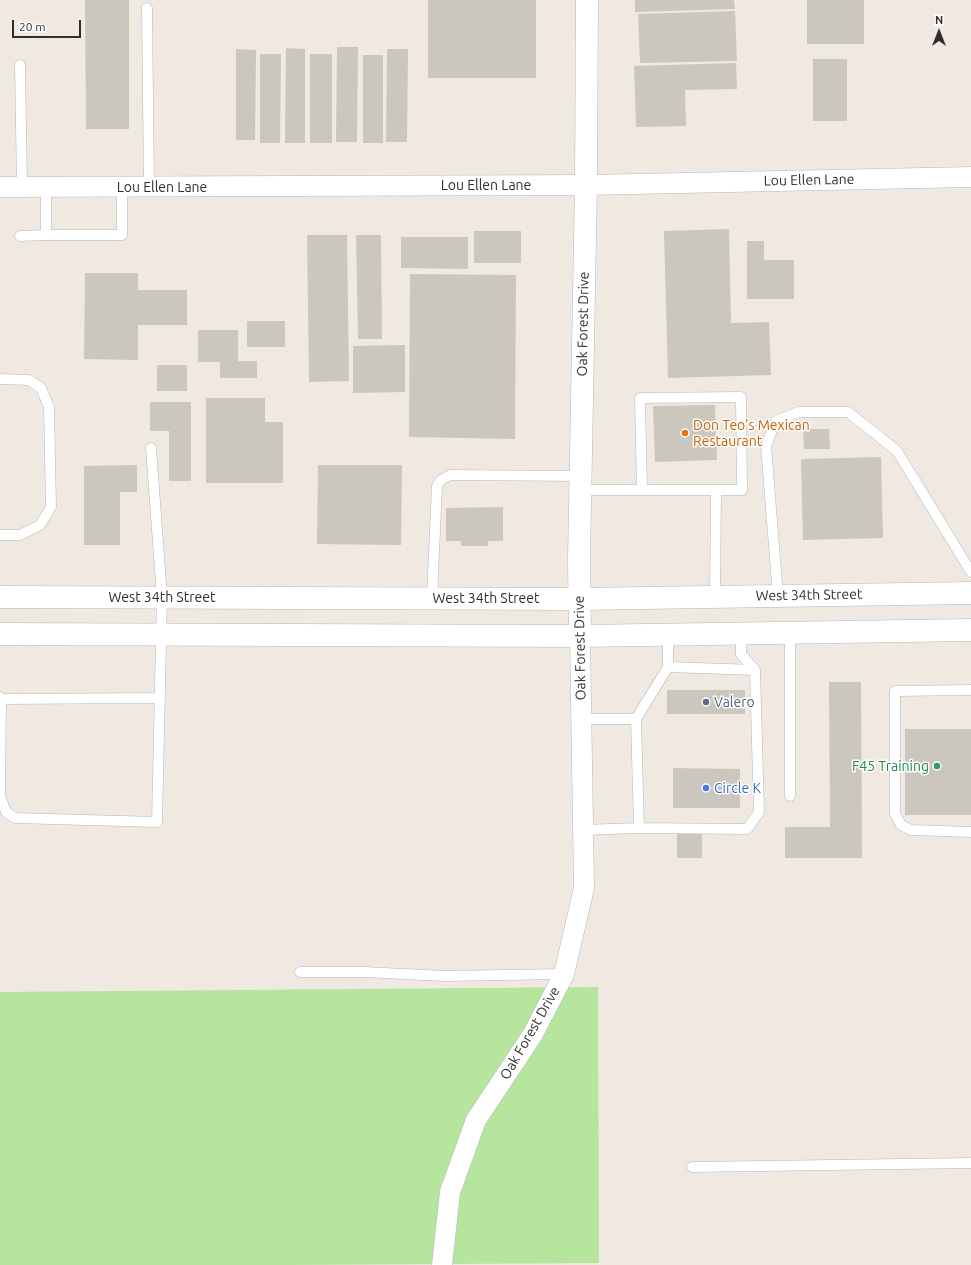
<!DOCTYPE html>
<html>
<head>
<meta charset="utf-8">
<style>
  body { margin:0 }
  #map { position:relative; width:971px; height:1265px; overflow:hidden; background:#efe9e1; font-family:Ubuntu,sans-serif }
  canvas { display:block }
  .north { position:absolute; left:919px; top:12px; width:40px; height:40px; -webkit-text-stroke:3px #fff; paint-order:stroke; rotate:0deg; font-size:11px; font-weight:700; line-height:16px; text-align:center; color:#2e2e2e }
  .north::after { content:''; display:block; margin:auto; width:14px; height:18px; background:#2e2e2e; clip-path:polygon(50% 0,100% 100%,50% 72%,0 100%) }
  .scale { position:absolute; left:12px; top:20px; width:69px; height:18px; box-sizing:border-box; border:2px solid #2e2e2e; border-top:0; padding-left:5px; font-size:12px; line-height:14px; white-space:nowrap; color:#2e2e2e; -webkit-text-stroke:3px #fff; paint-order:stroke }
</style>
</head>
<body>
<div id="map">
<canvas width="971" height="1265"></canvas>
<div class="north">N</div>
<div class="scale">20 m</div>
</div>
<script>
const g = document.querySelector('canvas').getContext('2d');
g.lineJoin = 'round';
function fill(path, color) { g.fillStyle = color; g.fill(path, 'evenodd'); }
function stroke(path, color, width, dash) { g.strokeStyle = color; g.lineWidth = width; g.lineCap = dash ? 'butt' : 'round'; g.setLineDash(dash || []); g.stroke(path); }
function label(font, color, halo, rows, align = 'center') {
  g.font = font + ' Ubuntu,sans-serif'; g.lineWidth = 3; g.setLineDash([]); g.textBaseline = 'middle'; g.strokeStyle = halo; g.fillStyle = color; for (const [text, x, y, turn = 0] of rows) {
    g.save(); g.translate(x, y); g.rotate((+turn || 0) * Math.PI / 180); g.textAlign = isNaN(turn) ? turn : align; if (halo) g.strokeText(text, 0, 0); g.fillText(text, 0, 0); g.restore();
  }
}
fill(new Path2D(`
  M598 987 599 1263 294 1265H0V992Z`), '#b6e59e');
fill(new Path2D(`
  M85 0H129V129H86Z
  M428 0H536V78H428Z
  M635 0H734L735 9 635 12Z
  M807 0H864V44H807Z
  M735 11 737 61 640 63 638 14Z
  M337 47H358L357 142H336Z
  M286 48 305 49V143H285Z
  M236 49 256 50 255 140H236Z
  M387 49H408L407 142H386Z
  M260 54H281L280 143H260Z
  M310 54H332V143H310Z
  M363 55H383V143H363Z
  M813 59H847V121H813Z
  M736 63 737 89 685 90 686 126 636 127 634 66Z
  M729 229 731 323 769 322 771 375 668 378 664 231Z
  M474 231H521V263H474Z
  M307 235H347L349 381 309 382Z
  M356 235H381L382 339H358Z
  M401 237H468V269L401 268Z
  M747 241H764V260H794V299H747Z
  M85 273H138V290H187V325H138V360L84 359Z
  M410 274 516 275 515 439 409 437Z
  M247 321H285V347H247Z
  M198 330H238V361H257V378H220V362H198Z
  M405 345V392L353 393V346Z
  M157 365H187V391H157Z
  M206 398H265V422H283V483H206Z
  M150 402H191V481H169V431H150Z
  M715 405 717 460 655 462 653 406Z
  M803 429H829L830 449H804Z
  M881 457 883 538 803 540 801 459Z
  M137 465V492H120V545H84V466Z
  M318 465H402L401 545 317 544Z
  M503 507V541H488V546H461V541H446V508Z
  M829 682H861L862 858H785V827H830Z
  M667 690H745V714H667Z
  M905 729H971V815H905Z
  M673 768 740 769V808H673Z
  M677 832H702V858H677Z`), '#cbc7bf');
const lane = new Path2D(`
  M147 8 149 187
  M20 65 22 187
  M46 187V235H122V187
  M20 236 46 235
  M0 379 29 380 41 388 49 407 51 507 40 525 20 535H0
  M580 490H742L741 397 640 398 642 490
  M778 596 766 446 776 421 799 412H848L897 451 971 572
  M715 597 716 490
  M432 598 437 486 441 480 450 475 580 476
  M790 634V796
  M668 635V667L755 670 741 654V634
  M971 690 895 691V814L901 825 911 830 971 832
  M0 697 1 699 0 796 6 812 15 818 157 822 162 597 151 448
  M1 699 160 698
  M581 719H636L668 667
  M636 719 639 828
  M583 830 639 828 747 829 759 812 755 670
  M300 972H364L445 976 564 974
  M692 1167 971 1163`);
const street = new Path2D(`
  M0 187 586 185 971 177
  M442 1265 450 1192 476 1120 533 1034 564 974 584 888 580 636`);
const secondary = new Path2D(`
  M0 597 579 599 971 593
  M0 634 580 636 971 630
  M580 636 579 559 586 185 587 0`);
stroke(lane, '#b4b7c1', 11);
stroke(street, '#b4b7c1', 21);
stroke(secondary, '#b4b7c1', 23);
stroke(lane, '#fff', 10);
stroke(street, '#fff', 20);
stroke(secondary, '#fff', 22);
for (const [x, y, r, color] of [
  [685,433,4,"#e8710a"],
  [706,702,4,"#5c6f8a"],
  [937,766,4,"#2e9e5b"],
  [706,788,4,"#3f7fe0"]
]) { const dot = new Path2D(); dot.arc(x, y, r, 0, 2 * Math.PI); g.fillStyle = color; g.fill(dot); stroke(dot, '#fff', 1.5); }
label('14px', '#2e2e2e', '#fff', [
  ["Lou Ellen Lane",809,180,-1],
  ["Lou Ellen Lane",486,185],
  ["Lou Ellen Lane",162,187],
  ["Oak Forest Drive",583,324,-89],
  ["West 34th Street",809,595,-1],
  ["West 34th Street",162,597],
  ["West 34th Street",486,598],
  ["Oak Forest Drive",580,648,-91],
  ["Oak Forest Drive",530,1033,-60]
]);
label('14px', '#c56008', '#fff', [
  ["Don Teo's Mexican",693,425],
  ["Restaurant",693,441]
], 'left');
label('14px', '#4e5e75', '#fff', [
  ["Valero",714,702]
], 'left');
label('14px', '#27864d', '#fff', [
  ["F45 Training",929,766]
], 'right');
label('14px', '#366cbe', '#fff', [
  ["Circle K",714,788]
], 'left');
</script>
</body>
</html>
